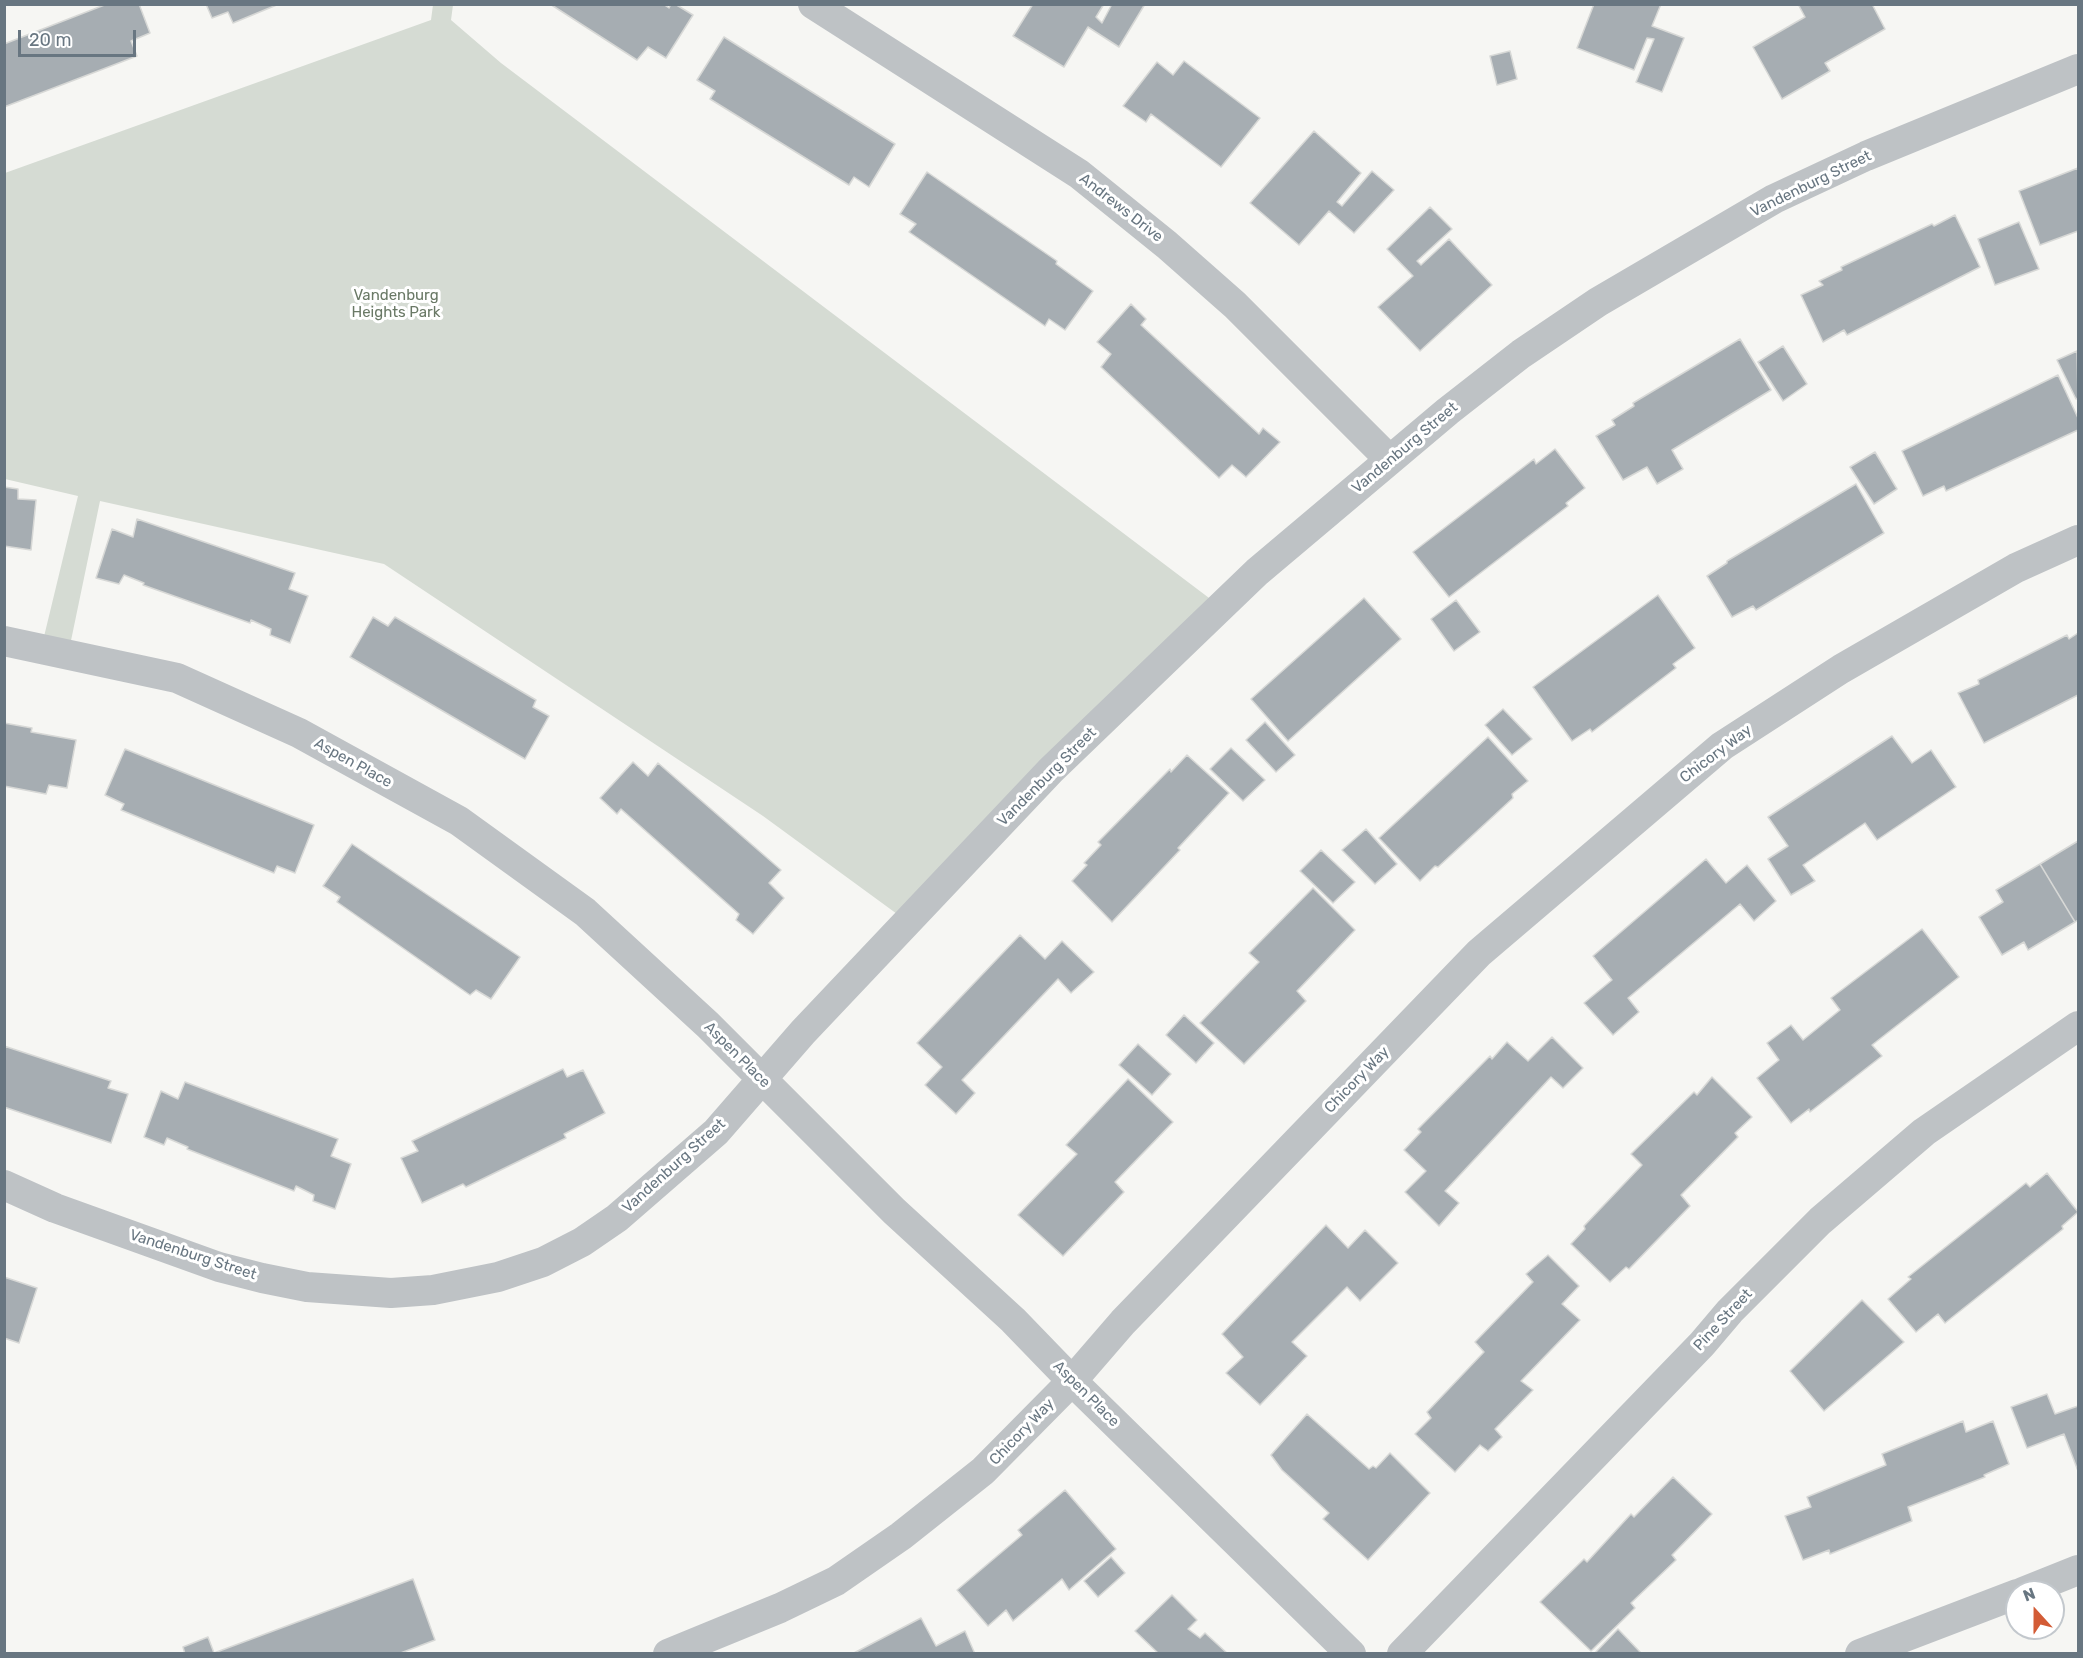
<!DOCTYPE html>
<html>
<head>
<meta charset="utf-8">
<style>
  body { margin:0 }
  #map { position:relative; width:2083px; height:1658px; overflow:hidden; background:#f6f6f3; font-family:Rubik,sans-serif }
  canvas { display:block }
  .frame { position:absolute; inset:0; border:6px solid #687681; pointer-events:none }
  .north { position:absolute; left:2005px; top:1580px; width:60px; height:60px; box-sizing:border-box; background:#fff; border:2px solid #c3c8cd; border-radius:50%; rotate:339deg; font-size:16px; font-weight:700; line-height:24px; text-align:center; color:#687681 }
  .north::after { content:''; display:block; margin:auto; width:21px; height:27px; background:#d35c36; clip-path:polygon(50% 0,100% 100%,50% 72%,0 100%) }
  .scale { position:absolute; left:18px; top:30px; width:118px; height:27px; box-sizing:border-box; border:3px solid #687681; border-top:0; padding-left:8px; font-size:18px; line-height:21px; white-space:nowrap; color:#687681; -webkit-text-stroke:4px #fff; paint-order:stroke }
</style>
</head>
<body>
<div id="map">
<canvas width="2083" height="1658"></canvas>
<div class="frame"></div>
<div class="north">N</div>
<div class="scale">20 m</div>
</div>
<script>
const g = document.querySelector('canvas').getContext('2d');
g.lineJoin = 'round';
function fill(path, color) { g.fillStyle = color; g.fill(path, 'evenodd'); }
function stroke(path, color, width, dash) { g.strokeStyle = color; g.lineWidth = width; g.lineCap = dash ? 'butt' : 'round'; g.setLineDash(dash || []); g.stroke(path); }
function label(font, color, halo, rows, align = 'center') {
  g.font = font + ' Rubik,sans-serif'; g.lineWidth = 6; g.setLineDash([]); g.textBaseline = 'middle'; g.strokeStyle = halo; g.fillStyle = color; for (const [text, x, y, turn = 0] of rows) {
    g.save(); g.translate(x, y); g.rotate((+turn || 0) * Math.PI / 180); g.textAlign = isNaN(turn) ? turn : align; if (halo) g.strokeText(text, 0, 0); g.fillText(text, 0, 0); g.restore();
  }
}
fill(new Path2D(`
  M433 5H453L451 20 501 63 1221 607 908 922 763 816 384 564 100 501 68 655 41 649 78 496 5 479V173L431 20Z`), '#d5dbd3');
const building = new Path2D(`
  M107 4H139L150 33 131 41 137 56 4 107V44Z
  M206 4H279L233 23 228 12 212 18Z
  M550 4H663L669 8 671 4H675L693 15 666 58 648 47 637 60Z
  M1033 4H1104L1096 17 1102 23 1112 4H1145L1119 47 1088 27 1064 67 1013 36Z
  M1594 4H1661L1652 26 1684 38 1662 92 1636 82 1654 39 1647 38 1634 70 1577 48Z
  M1798 4H1872L1885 29 1825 63 1830 71 1782 99 1753 47 1805 17Z
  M724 37 895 144 869 187 854 177 849 185 710 99 715 91 697 80Z
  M1510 51 1517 79 1497 85 1490 56Z
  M1184 61 1260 118 1221 167 1151 114 1146 122 1123 106 1157 62 1173 75Z
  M1314 131 1361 173 1337 202 1342 206 1372 171 1394 190 1354 233 1329 211 1299 245 1250 203Z
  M2078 168V231L2040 245 2019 191Z
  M927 172 1057 261 1056 264 1093 291 1065 330 1049 319 1045 326 909 232 916 224 900 214Z
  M1430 207 1452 229 1417 261 1421 265 1449 239 1492 285 1420 351 1378 307 1413 276 1387 249Z
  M1955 215 1980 267 1847 335 1844 330 1823 342 1801 295 1823 285 1819 281 1842 270 1841 267 1932 224 1934 226Z
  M2019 222 2039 269 1995 285 1978 239Z
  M1131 304 1146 319 1141 325 1259 434 1263 428 1280 442 1246 477 1232 465 1219 478 1101 367 1111 354 1097 342Z
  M1740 339 1771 390 1672 450 1683 469 1657 484 1647 467 1623 480 1596 436 1615 425 1612 420 1634 406 1633 403Z
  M1783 346 1807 384 1783 401 1758 362Z
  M2077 351 2078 398 2076 399 2057 360Z
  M2058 375 2078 418V430L1946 491 1944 486 1923 496 1902 451Z
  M1555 449 1585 488 1566 503 1568 506 1449 597 1413 552 1534 459 1536 464Z
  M1875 452 1897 489 1874 504 1850 467Z
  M1856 484 1884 533 1756 610 1753 606 1732 617 1707 576 1727 563V561Z
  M4 487 18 489V499L36 500 31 550 4 546Z
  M137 519 295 573 289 589 308 596 290 643 270 635 271 629 251 620 250 623 143 585 144 583 124 575 119 584 96 578 112 529 133 537Z
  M1658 595 1695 648 1673 664 1676 668 1592 732 1590 729 1572 741 1533 687Z
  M1364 598 1401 639 1288 741 1251 699Z
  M1456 600 1480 632 1454 651 1431 619Z
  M373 617 388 626 395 617 536 700 533 707 549 716 525 759 350 657Z
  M2078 633V695L1984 743 1958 693 1979 684 1978 680 2067 635 2069 639Z
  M1503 709 1532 739 1512 755 1485 725Z
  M1265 722 1295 755 1276 772 1246 740Z
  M4 723 32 728 31 732 76 740 67 788 49 785 46 794 4 786Z
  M1892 736 1912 763 1931 750 1956 787 1877 840 1865 823 1803 865 1815 881 1791 895 1768 859 1788 846 1768 817Z
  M1488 737 1528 781 1512 794 1513 798 1438 867 1435 866 1420 881 1379 838Z
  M1231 748 1265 780 1243 801 1210 769Z
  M125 749 314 825 295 873 277 866 274 873 121 810 124 804 105 795Z
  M1187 755 1229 793 1178 848 1180 850 1112 922 1072 881 1087 865 1084 863 1101 845 1098 842 1170 769 1171 772Z
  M633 762 648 776 658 763 781 870 769 883 784 898 753 934 736 920 739 914 621 809 617 814 600 798Z
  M1366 829 1397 864 1375 884 1342 850Z
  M2078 841V920L2075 922 2040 864Z
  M352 844 520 957 491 999 476 990 470 995 337 902 340 897 323 886Z
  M1321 850 1355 882 1333 903 1300 871Z
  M1706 859 1726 883 1747 865 1776 901 1754 921 1740 904 1628 998 1639 1012 1613 1035 1584 1003 1612 980 1593 956Z
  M2040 864 2075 922 2028 950 2024 942 2002 955 1979 917 2003 902 1996 890Z
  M1313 888 1355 930 1297 991 1306 1001 1244 1064 1200 1023 1259 962 1249 953Z
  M1922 929 1959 977 1872 1045 1882 1056 1810 1112 1809 1109 1791 1123 1757 1078 1779 1060 1767 1043 1791 1025 1803 1040 1840 1010 1831 998Z
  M1020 935 1045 959 1062 941 1094 972 1071 993 1058 979 962 1080 975 1093 956 1114 925 1085 942 1067 917 1043Z
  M1184 1015 1214 1043 1196 1063 1166 1035Z
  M1552 1037 1583 1068 1563 1088 1551 1077 1445 1191 1459 1203 1439 1226 1405 1192 1426 1171 1404 1150 1421 1132 1418 1129 1490 1056 1492 1059 1507 1042 1528 1061Z
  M1138 1044 1171 1074 1152 1095 1119 1065Z
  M4 1046 111 1081 108 1088 128 1094 111 1143 4 1107Z
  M563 1069 567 1077 583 1070 605 1113 564 1134 566 1138 466 1187 463 1184 422 1203 401 1158 418 1151 412 1141Z
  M1712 1077 1752 1117 1735 1133 1738 1137 1681 1195 1690 1206 1629 1269 1626 1267 1610 1282 1571 1244 1585 1229 1584 1226 1642 1165 1631 1154 1694 1092 1697 1095Z
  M1128 1079 1173 1122 1115 1182 1124 1192 1063 1256 1018 1215 1077 1154 1066 1145Z
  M185 1082 338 1139 331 1156 351 1164 335 1209 313 1201 314 1195 296 1186 294 1191 187 1149 188 1147 167 1138 164 1145 144 1137 161 1091 178 1099Z
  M2047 1173 2078 1212 2062 1226 2063 1229 1945 1323 1938 1314 1916 1332 1888 1299 1911 1279 1908 1277 2026 1183 2030 1187Z
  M1326 1225 1348 1248 1365 1230 1398 1263 1360 1301 1347 1287 1292 1342 1307 1356 1260 1405 1226 1373 1243 1357 1222 1334Z
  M1548 1255 1579 1286 1562 1304 1580 1320 1521 1381 1533 1390 1495 1429 1502 1437 1488 1451 1480 1445 1455 1472 1415 1434 1431 1418 1427 1412 1484 1352 1475 1342 1533 1282 1526 1274Z
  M4 1277 37 1288 19 1343 4 1338Z
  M1862 1300 1904 1342 1824 1411 1790 1371Z
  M2047 1394 2055 1414 2078 1406V1471L2064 1434 2027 1448 2011 1407Z
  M1307 1414 1369 1469 1373 1466 1376 1468 1390 1453 1430 1493 1368 1560 1323 1519 1329 1513 1282 1470 1271 1455Z
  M1963 1421 1966 1432 1993 1421 2009 1464 1984 1475 1985 1477 1908 1507 1912 1521 1830 1554 1829 1550 1803 1560 1785 1516 1811 1507 1807 1497 1886 1465 1882 1454Z
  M1673 1477 1712 1514 1672 1555 1676 1560 1631 1603 1635 1608 1591 1651 1540 1602 1584 1559 1587 1562 1631 1514 1634 1517Z
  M1065 1490 1116 1549 1069 1590 1062 1579 1013 1621 1006 1610 988 1626 957 1590 1022 1535 1018 1530Z
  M1111 1557 1125 1573 1098 1597 1084 1581Z
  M413 1579 435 1640 398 1654H185L183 1647 208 1637 214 1653Z
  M1172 1595 1197 1620 1188 1629 1200 1638 1205 1633 1228 1654H1159L1135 1631Z
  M921 1618 936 1646 965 1631 975 1654H852Z
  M1618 1629 1642 1654H1594Z`);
fill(building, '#a6adb2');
stroke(building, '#d7d8d6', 1.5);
stroke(new Path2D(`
  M813 4 1079 174 1167 245 1235 305 1390 460
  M4 641 177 678 299 733 459 821 585 912 708 1025 894 1211 1013 1320 1072 1381 1351 1654
  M4 1185 55 1208 219 1267 262 1278 307 1287 391 1293 433 1290 498 1277 543 1262 582 1242 617 1218 716 1132 803 1032 1051 770 1257 572 1448 411 1521 354 1598 302 1774 199 1866 156 2078 69
  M2023 1592 2078 1570
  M668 1654 780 1608 836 1581 901 1536 983 1471 1072 1381 1123 1322 1479 953 1722 746 1841 669 2016 568 2078 540
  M1402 1654 1702 1344 1730 1311 1820 1221 1924 1132 2078 1026
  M1860 1654 2017 1594`), '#bec2c5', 30);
label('15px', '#687681', '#fff', [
  ["Vandenburg Street",1811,184,-26],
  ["Andrews Drive",1121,208,38],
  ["Vandenburg Street",1405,448,-40],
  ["Chicory Way",1716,754,-37],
  ["Aspen Place",353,763,29],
  ["Vandenburg Street",1047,777,-45],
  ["Aspen Place",737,1055,45],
  ["Chicory Way",1357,1080,-46],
  ["Vandenburg Street",674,1166,-42],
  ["Vandenburg Street",193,1255,18],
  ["Pine Street",1723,1320,-47],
  ["Aspen Place",1086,1394,45],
  ["Chicory Way",1022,1432,-46]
]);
label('15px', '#6a7966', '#fff', [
  ["Vandenburg",396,296],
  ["Heights Park",396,313]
]);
</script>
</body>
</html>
